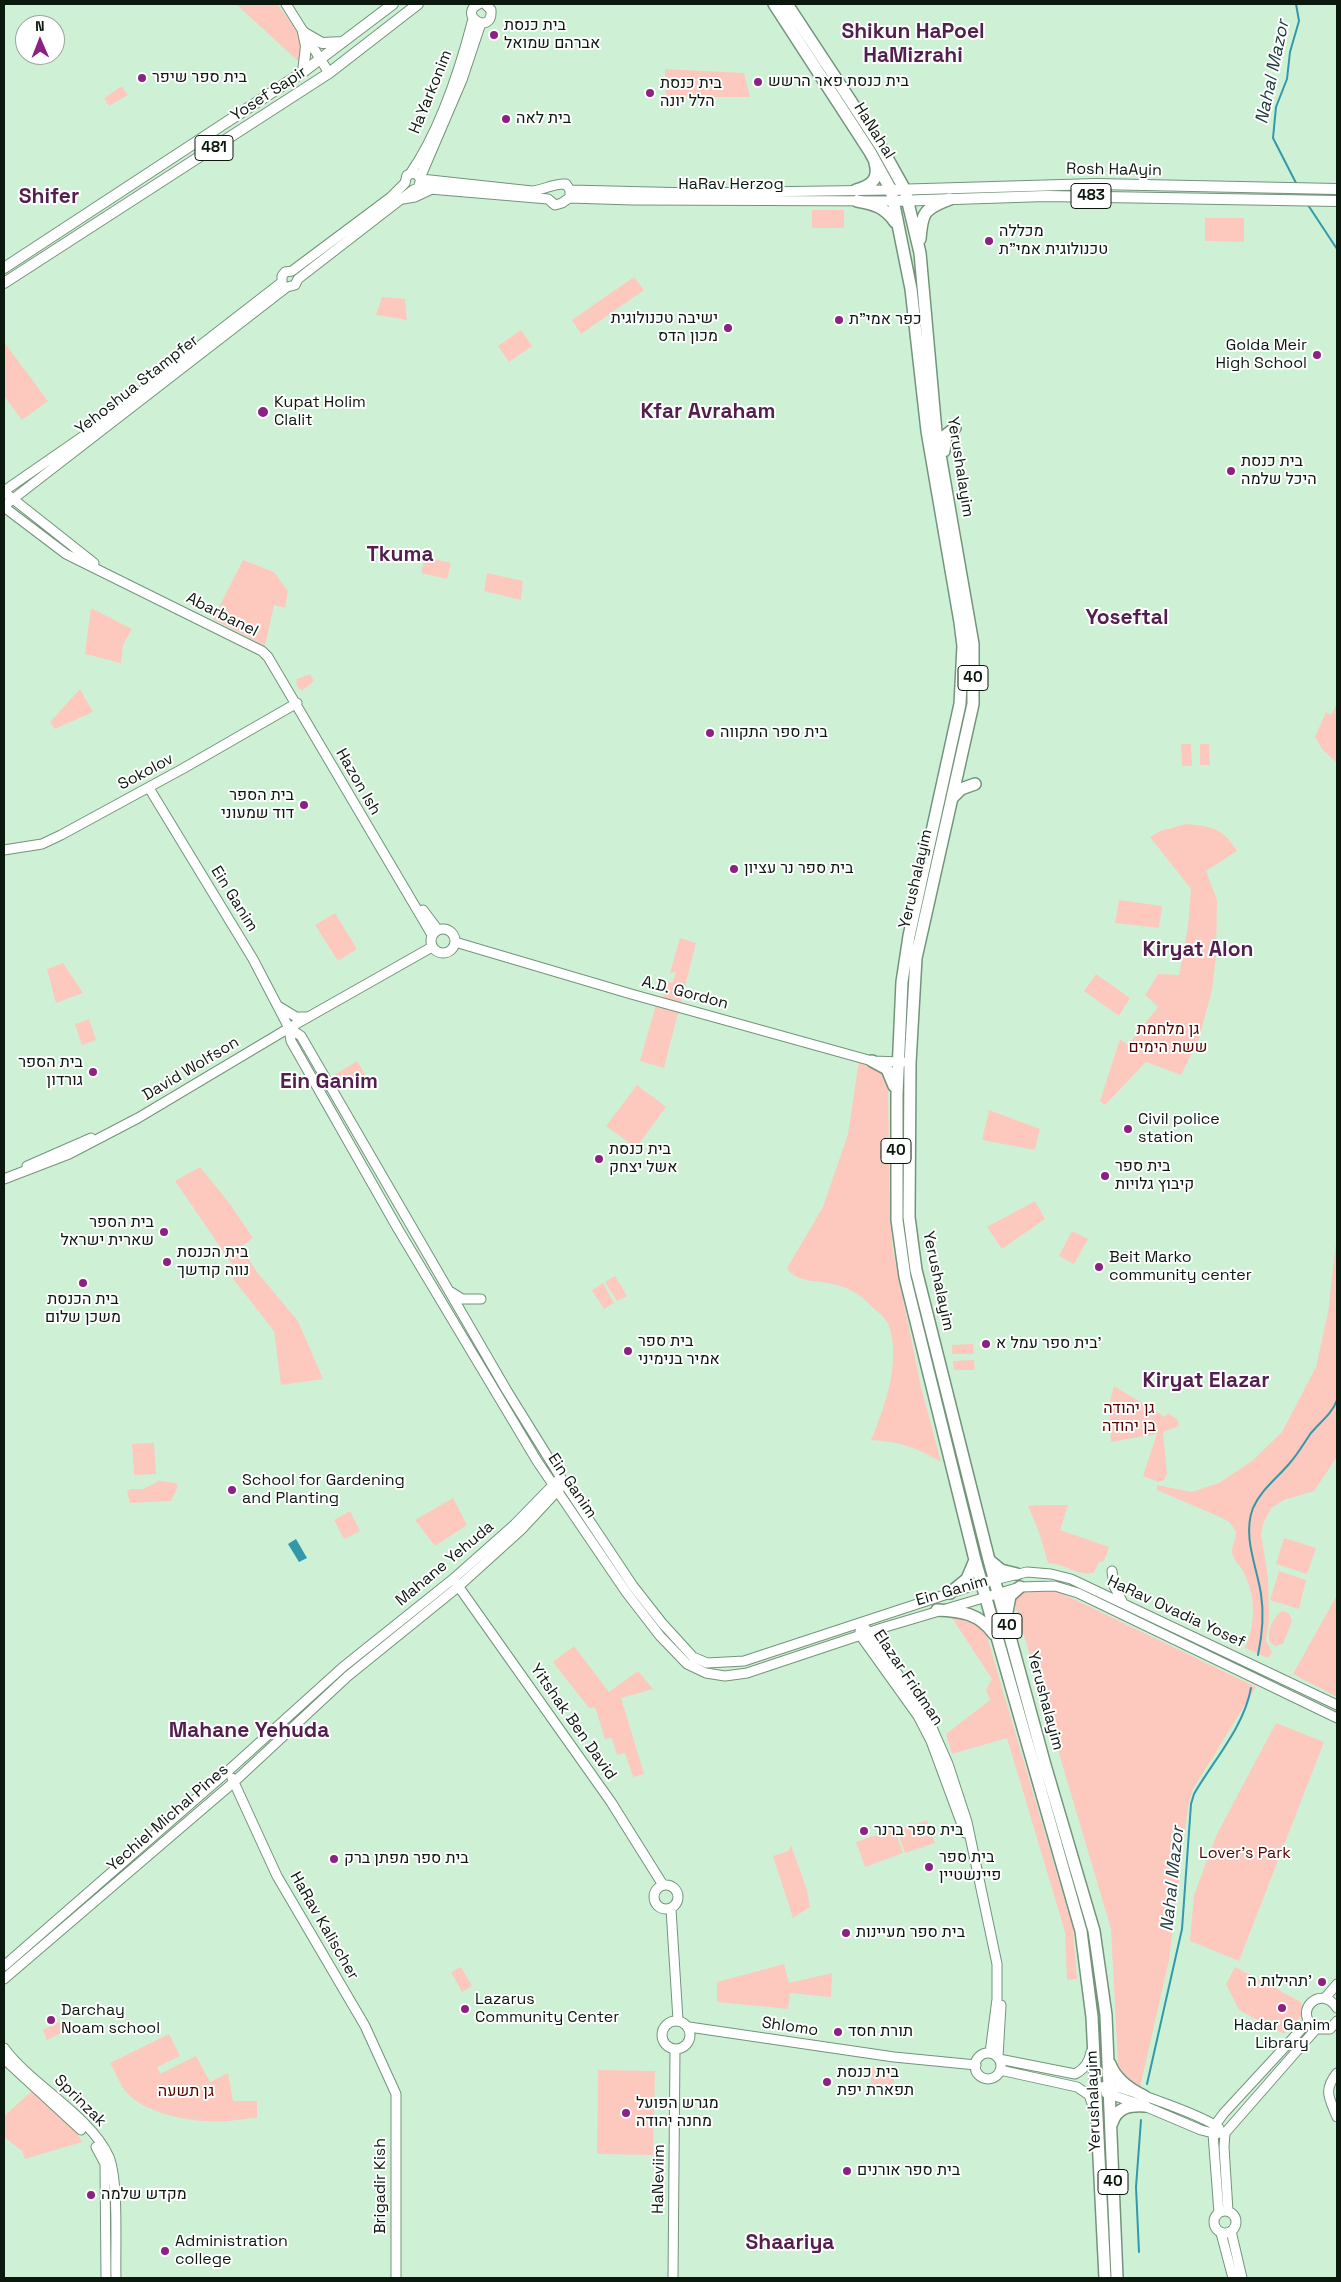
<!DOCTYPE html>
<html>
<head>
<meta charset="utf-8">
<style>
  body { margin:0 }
  #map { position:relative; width:1341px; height:2282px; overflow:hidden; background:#cef1d6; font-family:"Space Grotesk",sans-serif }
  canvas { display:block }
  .frame { position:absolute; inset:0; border:5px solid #0b180e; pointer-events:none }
  .north { position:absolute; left:15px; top:15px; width:50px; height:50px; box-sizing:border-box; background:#fff; border:1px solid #9da39f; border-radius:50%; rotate:359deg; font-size:14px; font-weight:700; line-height:20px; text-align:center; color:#0b180e }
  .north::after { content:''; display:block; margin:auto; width:18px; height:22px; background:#8d2083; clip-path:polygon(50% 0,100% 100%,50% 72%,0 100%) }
</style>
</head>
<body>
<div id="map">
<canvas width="1341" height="2282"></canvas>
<div class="frame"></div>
<div class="north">N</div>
</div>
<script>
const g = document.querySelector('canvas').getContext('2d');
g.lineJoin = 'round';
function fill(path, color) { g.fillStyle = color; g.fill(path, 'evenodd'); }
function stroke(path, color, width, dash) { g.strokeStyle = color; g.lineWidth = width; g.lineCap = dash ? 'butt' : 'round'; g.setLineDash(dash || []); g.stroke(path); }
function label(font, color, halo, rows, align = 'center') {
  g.font = font + ' "Space Grotesk",Heebo,sans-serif'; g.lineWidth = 4; g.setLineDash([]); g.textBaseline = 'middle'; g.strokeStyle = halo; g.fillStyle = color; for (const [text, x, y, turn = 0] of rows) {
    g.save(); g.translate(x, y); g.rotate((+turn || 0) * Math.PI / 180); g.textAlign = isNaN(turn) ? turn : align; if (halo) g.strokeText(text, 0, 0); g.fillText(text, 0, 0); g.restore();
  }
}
fill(new Path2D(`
  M236 4H277C289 21 310 40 299 62Z
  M665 69 744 73 750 97H666Z
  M122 86 128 95 109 106 104 98Z
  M812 210H844V228H812Z
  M1205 218H1244V242L1205 241Z
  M634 277 644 290 581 334 572 320Z
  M382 297 405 299 407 320 376 315Z
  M521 330 532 346 509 362 498 346Z
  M4 342 48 401 22 420 4 396Z
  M425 557 451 563 447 579 421 573Z
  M243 560 274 572 288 591 285 608 274 605 265 646 213 619Z
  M487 573 523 581 521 600 484 591Z
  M91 608 132 629 123 645 121 663 85 654Z
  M310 674 314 681 303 690 299 689 296 683 297 679Z
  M80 689 93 712 55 729 50 722Z
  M1337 703V763L1322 749 1315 737 1326 712 1331 715Z
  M1191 744 1192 766H1182L1181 744Z
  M1200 744H1209L1210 765H1200Z
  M1186 824C1212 827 1222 827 1237 851L1206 871 1217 900 1216 957 1212 990 1199 1039 1181 1075 1146 1062 1105 1105 1100 1101 1120 1039 1128 1045 1158 1007 1145 995 1158 974 1179 975 1188 926 1191 889 1150 837 1160 831Z
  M1119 900 1162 906 1159 928 1115 923Z
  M335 913 357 949 338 961 315 925Z
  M680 938 696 943 664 1068 640 1061 657 1001 662 1002 667 983 673 982 676 972 670 973Z
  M63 963 83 993 56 1003 47 969Z
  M1096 974 1130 998 1119 1016 1084 991Z
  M89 1019 96 1040 82 1045 75 1024Z
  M357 1061 366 1076 343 1090 334 1075Z
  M859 1061 878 1068 888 1081 890 1220 893 1250 921 1387 941 1462C918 1448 898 1441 871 1440 885 1407 901 1362 889 1326 887 1319 877 1311 871 1306 860 1294 848 1287 832 1284 818 1280 795 1283 787 1268L823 1207 848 1134Z
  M637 1085 666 1107 636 1148 606 1126Z
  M989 1110 1040 1129 1035 1150 982 1140Z
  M200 1167 230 1204 253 1238 241 1247 257 1272 298 1321 323 1379 281 1385 274 1331 234 1280V1267L175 1181Z
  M1035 1201 1045 1219 1002 1249 987 1227Z
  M1072 1231 1088 1239 1074 1264 1059 1256Z
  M1337 1234V1457L1314 1491 1284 1500 1271 1508 1263 1524 1261 1535 1268 1577 1269 1620 1266 1640 1272 1652 1268 1658 1245 1648C1256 1622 1256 1596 1243 1571 1239 1564 1232 1559 1232 1551 1232 1545 1236 1538 1236 1532L1230 1523 1222 1518 1157 1490V1485L1191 1492 1219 1483 1252 1461 1282 1432 1316 1367 1328 1312Z
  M615 1276 627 1296 617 1301 605 1282Z
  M603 1283 614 1303 604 1309 592 1290Z
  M973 1344 974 1354H952V1345Z
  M974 1360 975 1370H954L953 1361Z
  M1114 1386 1165 1417 1168 1413 1178 1420 1179 1426 1163 1432 1167 1474 1163 1481 1158 1482 1143 1476 1157 1434 1111 1442 1109 1406Z
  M154 1443 156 1474 134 1475 132 1444Z
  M159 1481 176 1483 178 1486 171 1501 130 1503 127 1492 130 1489H143Z
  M453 1498 467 1525 435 1546 415 1520Z
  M1043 1505H1068L1060 1530 1109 1547 1104 1561 1099 1562 1094 1572C1081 1578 1066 1564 1048 1563L1039 1532 1028 1506Z
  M350 1511 360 1531 344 1539 334 1520Z
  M1284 1538 1316 1548 1307 1574 1276 1564Z
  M1279 1571 1306 1580 1299 1609 1270 1600Z
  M1040 1589 1057 1591 1256 1687 1193 1789 1188 1807 1169 1960 1140 2087 1124 2076 1118 2064 1111 1929 1013 1598 1021 1591Z
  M1337 1595V1697L1293 1674Z
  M1282 1611 1289 1613 1292 1621 1283 1644 1275 1646 1270 1642C1266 1632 1273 1617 1282 1611Z
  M952 1618 977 1623 986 1633 1073 1929 1077 1979 1067 1980 1065 1932 1007 1738 952 1754 946 1734 990 1700 986 1690 992 1679Z
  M574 1646 609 1692 638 1671 653 1689 621 1698 644 1774 633 1777 625 1753 617 1755 612 1738 605 1739 595 1707 589 1708 553 1662Z
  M1276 1723 1324 1742 1239 1961 1190 1941 1194 1895 1217 1834Z
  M927 1820 935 1843 905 1853 897 1831Z
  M894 1829 903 1853 865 1867 856 1842Z
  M791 1845 807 1890 810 1907 793 1918 773 1856 788 1851Z
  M784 1964 789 1983 832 1973 831 1997 790 1993 788 2009 717 2002V1982Z
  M461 1967 472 1986 462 1992 451 1972Z
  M1235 1967 1301 2002 1302 2015 1284 2034 1239 2010 1226 1984Z
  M63 2020 68 2030 47 2040 43 2030Z
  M169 2034 180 2056 157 2067 160 2074 196 2056 210 2082 228 2073 233 2101H257V2118C247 2118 239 2120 230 2121 201 2124 148 2116 127 2093 120 2085 115 2072 110 2063Z
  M871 2068H894V2089H871Z
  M598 2070 655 2071 653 2155 597 2154Z
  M32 2091 76 2131 82 2142 25 2159 22 2151 4 2137V2116Z`), '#fdc9be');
fill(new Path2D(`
  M296 1539 307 1558 299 1562 288 1544Z`), '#3298aa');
stroke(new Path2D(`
  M1296 183 1273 138 1276 107 1287 79 1290 52 1299 21 1296 4
  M1308 205 1337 249
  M1258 1655C1262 1636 1264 1613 1261 1594 1257 1567 1242 1536 1253 1508 1261 1490 1277 1478 1289 1464 1298 1454 1304 1443 1311 1433 1320 1422 1332 1414 1337 1400
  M1147 2084 1182 1929 1191 1804 1194 1794C1213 1761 1244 1727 1251 1688
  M1139 2252 1136 2187 1141 2120`), '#3298aa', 2);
const secondary = new Path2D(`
  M286 4 329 73
  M479 4C456 15 493 37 491 10L485 4
  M410 174C440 131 460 69 473 19
  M420 178 462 80 481 23
  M421 179 532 191C545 190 553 183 566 184L570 190V195
  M418 188 548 199 555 205 562 203 569 198 633 200 894 201
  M570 190 693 193 891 190
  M403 199 415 197 432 189
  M282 282V276L285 272 292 271 391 197 405 183 407 175 415 173 421 179
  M4 491 82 437 282 282
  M8 495 94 563
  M4 506 287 287 295 285 298 279 413 190 418 188 421 179
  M4 507 66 554 262 651 268 657 432 935
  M149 788 253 959 289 1028 291 1041 398 1229 537 1461 626 1592 660 1636 687 1664 706 1673 725 1676 747 1673 882 1628 1020 1587 1055 1586 1078 1593 1337 1718
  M4 850 42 844 61 835 184 768 297 703
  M423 910 438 930
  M431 941a12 12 0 1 1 24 0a12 12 0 1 1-24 0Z
  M455 942 631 994 872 1061 903 1062
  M278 1006 296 1017H307
  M289 1028 301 1036 507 1391 561 1478 633 1586 662 1623 693 1657 707 1663 744 1661 981 1583 1027 1572 1051 1574 1071 1579 1337 1705
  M27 1166 91 1138
  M4 1179 69 1154 138 1118 289 1028 432 947
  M451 1292 462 1299H481
  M1112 1571 1114 1586 1122 1601
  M456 1583 611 1802 663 1885
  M866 1629 926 1714 948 1764 967 1822 997 1964V1999L990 2053
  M860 1631V1635L918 1716 931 1741 965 1833
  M232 1778 277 1876 365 2026 396 2094V2278
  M654 1897a12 12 0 1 1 24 0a12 12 0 1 1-24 0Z
  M671 1909 678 2020
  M4 1966 228 1771 343 1667 453 1579 515 1524 557 1481
  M4 1979 234 1782 348 1676 458 1587 521 1530 561 1487
  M1325 1998 1337 1984
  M1337 2008C1321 1983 1291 2012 1316 2029H1330L1337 2021
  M662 2035a14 14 0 1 1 28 0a14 14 0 1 1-28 0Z
  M689 2027 894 2057 976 2065
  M4 2048C30 2084 91 2116 109 2157 119 2182 115 2249 116 2278
  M975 2066a13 13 0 1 1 26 0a13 13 0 1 1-26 0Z
  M998 2057 1001 2005
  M4 2059 81 2130
  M999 2059 1075 2074C1085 2069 1089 2062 1091 2052
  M1000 2070 1077 2087 1089 2095 1094 2109
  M1337 2073C1323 2090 1329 2098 1337 2117
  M1097 2088C1102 2087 1108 2085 1112 2086 1133 2091 1204 2116 1219 2128
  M1106 2093 1142 2105 1201 2130 1217 2134
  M96 2147 105 2164 106 2278
  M1214 2222a11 11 0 1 1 22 0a11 11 0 1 1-22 0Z
  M1228 2211 1224 2147 1225 2133 1316 2029
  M1219 2213 1213 2134 1215 2125 1224 2113 1308 2022
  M1231 2231 1242 2278
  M1221 2233 1233 2278
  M673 2278 675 2050`);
const primary = new Path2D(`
  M303 32 322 43 343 42
  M303 32 306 46 303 72
  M891 190 1096 184 1337 189
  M894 201 1046 196 1337 201
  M4 268 303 72 393 4
  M4 283 329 73 418 4`);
const highway = new Path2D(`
  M774 4 870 152 891 190 911 289 927 431 960 622 963 646 960 704 909 936 902 982 897 1094V1220L905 1277 975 1560 1081 1931 1092 2017 1105 2278
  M787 4 881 147 905 190 920 253 936 432 973 644V704L916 958 910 1063 909 1217 916 1270 989 1560 1045 1765 1094 1931 1106 2015 1117 2278
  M856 190C870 186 880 180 875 163
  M857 201C874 204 885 207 895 222
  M920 239C922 212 924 209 950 199
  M944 451 946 435 955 428
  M952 798 961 789 975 784
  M872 1061 887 1069 894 1086
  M990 1561 1001 1570 1017 1574
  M950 1593 967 1579 975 1560
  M937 1610C961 1611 979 1613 994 1634
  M1007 1612 1010 1596 1020 1587
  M1110 2064C1116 2080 1129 2089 1144 2096
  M1112 2123C1117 2107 1130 2105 1145 2106`);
stroke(secondary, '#73947b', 11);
stroke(primary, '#73947b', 12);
stroke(highway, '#73947b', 14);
stroke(secondary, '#fff', 9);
stroke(primary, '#fff', 10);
stroke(highway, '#fff', 11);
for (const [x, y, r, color] of [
  [494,35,5,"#8d2083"],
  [142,78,5,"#8d2083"],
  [758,82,5,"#8d2083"],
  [650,93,5,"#8d2083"],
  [506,119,5,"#8d2083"],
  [989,241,5,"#8d2083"],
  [839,320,5,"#8d2083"],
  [728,328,5,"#8d2083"],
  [1317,355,5,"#8d2083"],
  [263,412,6,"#8d2083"],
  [1231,471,5,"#8d2083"],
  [710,733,5,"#8d2083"],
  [304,805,5,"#8d2083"],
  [734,869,5,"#8d2083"],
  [93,1072,5,"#8d2083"],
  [1128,1129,5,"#8d2083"],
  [599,1159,5,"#8d2083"],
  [1105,1176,5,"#8d2083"],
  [164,1232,5,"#8d2083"],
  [167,1262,5,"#8d2083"],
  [1099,1267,5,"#8d2083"],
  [83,1283,5,"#8d2083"],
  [986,1344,5,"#8d2083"],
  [628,1351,5,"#8d2083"],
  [232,1490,5,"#8d2083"],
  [864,1831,5,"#8d2083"],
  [334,1859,5,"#8d2083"],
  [929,1867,5,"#8d2083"],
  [846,1933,5,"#8d2083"],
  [1322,1982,5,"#8d2083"],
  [1282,2008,5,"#8d2083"],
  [465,2009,5,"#8d2083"],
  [51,2020,5,"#8d2083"],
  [838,2032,5,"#8d2083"],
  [827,2082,5,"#8d2083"],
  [626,2113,5,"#8d2083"],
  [847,2171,5,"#8d2083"],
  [91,2195,5,"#8d2083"],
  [165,2251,5,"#8d2083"]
]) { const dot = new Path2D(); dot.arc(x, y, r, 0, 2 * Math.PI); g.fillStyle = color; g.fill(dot); stroke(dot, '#fff', 2); }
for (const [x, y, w] of [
  [214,148,38],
  [1091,196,40],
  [973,678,30],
  [896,1151,30],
  [1007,1626,30],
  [1113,2182,30]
]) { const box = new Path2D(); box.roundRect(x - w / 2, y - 12.5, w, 25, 4); g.fillStyle = '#fff'; g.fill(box); stroke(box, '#0b180e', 1); }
label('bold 15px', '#0b180e', null, [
  ["481",214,148],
  ["483",1091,196],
  ["40",973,678],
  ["40",896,1151],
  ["40",1007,1626],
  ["40",1113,2182]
]);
label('16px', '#0b180e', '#fff', [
  ["בית כנסת",504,26],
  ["אברהם שמואל",504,44],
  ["בית ספר שיפר",152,78],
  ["בית כנסת פאר הרשש",768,82],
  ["בית כנסת",660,84],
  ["הלל יונה",660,102],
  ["בית לאה",516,119],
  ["מכללה",999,232],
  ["טכנולוגית אמי\"ת",999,250],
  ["ישיבה טכנולוגית",718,319,"right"],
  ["מכון הדס",718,337,"right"],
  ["כפר אמי\"ת",849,320],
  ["Golda Meir",1307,346,"right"],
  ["High School",1307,364,"right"],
  ["Kupat Holim",274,403],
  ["Clalit",274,421],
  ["בית כנסת",1241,462],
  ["היכל שלמה",1241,480],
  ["בית ספר התקווה",720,733],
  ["בית הספר",294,796,"right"],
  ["דוד שמעוני",294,814,"right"],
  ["בית ספר נר עציון",744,869],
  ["בית הספר",83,1063,"right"],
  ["גורדון",83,1081,"right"],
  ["Civil police",1138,1120],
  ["station",1138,1138],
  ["בית כנסת",609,1150],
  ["אשל יצחק",609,1168],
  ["בית ספר",1115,1167],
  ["קיבוץ גלויות",1115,1185],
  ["בית הספר",154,1223,"right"],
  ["שארית ישראל",154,1241,"right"],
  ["בית הכנסת",177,1253],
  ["נווה קודשך",177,1271],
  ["Beit Marko",1109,1258],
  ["community center",1109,1276],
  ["בית הכנסת",83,1300,"center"],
  ["משכן שלום",83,1318,"center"],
  ["בית ספר",638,1342],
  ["אמיר בנימיני",638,1360],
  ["בית ספר עמל א'",996,1344],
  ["School for Gardening",242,1481],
  ["and Planting",242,1499],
  ["בית ספר ברנר",874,1831],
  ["בית ספר",939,1858],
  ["פיינשטיין",939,1876],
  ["בית ספר מפתן ברק",344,1859],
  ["בית ספר מעיינות",856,1933],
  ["תהילות ה'",1312,1982,"right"],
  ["Lazarus",475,2000],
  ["Community Center",475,2018],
  ["Darchay",61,2011],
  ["Noam school",61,2029],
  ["Hadar Ganim",1282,2026,"center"],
  ["Library",1282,2044,"center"],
  ["תורת חסד",848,2032],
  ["בית כנסת",837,2073],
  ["תפארת יפת",837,2091],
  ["מגרש הפועל",636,2104],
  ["מחנה יהודה",636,2122],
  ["בית ספר אורנים",857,2171],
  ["מקדש שלמה",101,2195],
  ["Administration",175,2242],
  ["college",175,2260]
], 'left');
label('16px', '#0b180e', '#fff', [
  ["HaYarkonim",431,92,-68],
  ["Yosef Sapir",269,94,-33],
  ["HaNahal",874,131,58],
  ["Rosh HaAyin",1114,170,1],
  ["HaRav Herzog",731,185],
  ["Yehoshua Stampfer",137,385,-38],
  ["Yerushalayim",960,467,81],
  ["Abarbanel",222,615,27],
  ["Sokolov",146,772,-28],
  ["Hazon Ish",358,782,60],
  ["Yerushalayim",916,879,-77],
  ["Ein Ganim",234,899,58],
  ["A.D. Gordon",685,993,15],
  ["David Wolfson",191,1069,-31],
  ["Yerushalayim",938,1281,78],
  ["Ein Ganim",572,1486,56],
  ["Mahane Yehuda",445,1564,-40],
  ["Ein Ganim",952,1591,-16],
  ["HaRav Ovadia Yosef",1176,1612,25],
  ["Elazar Fridman",908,1678,56],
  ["Yerushalayim",1045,1701,75],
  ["Yitshak Ben David",573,1722,55],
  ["Yechiel Michal Pines",168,1818,-41],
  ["HaRav Kalischer",324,1926,60],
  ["Shlomo",790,2027,8],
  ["Sprinzak",80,2101,45],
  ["Yerushalayim",1094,2101,-92],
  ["HaNeviim",659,2179,-89],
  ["Brigadir Kish",381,2186,-90]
]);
label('16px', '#530300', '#fff', [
  ["גן מלחמת",1168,1030],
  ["ששת הימים",1168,1048],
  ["גן יהודה",1129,1409],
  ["בן יהודה",1129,1427],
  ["Lover's Park",1245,1854],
  ["גן תשעה",186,2092]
]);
label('italic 18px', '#1a383e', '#fff', [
  ["Nahal Mazor",1273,72,-78],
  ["Nahal Mazor",1173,1879,-84]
]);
label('bold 21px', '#531f4e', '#fff', [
  ["Shikun HaPoel",913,32],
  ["HaMizrahi",913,56],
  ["Shifer",49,197],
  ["Kfar Avraham",708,412],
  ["Tkuma",400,555],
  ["Yoseftal",1127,618],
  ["Kiryat Alon",1198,950],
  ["Ein Ganim",329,1082],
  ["Kiryat Elazar",1206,1381],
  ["Mahane Yehuda",249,1731],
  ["Shaariya",790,2243]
]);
</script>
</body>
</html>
